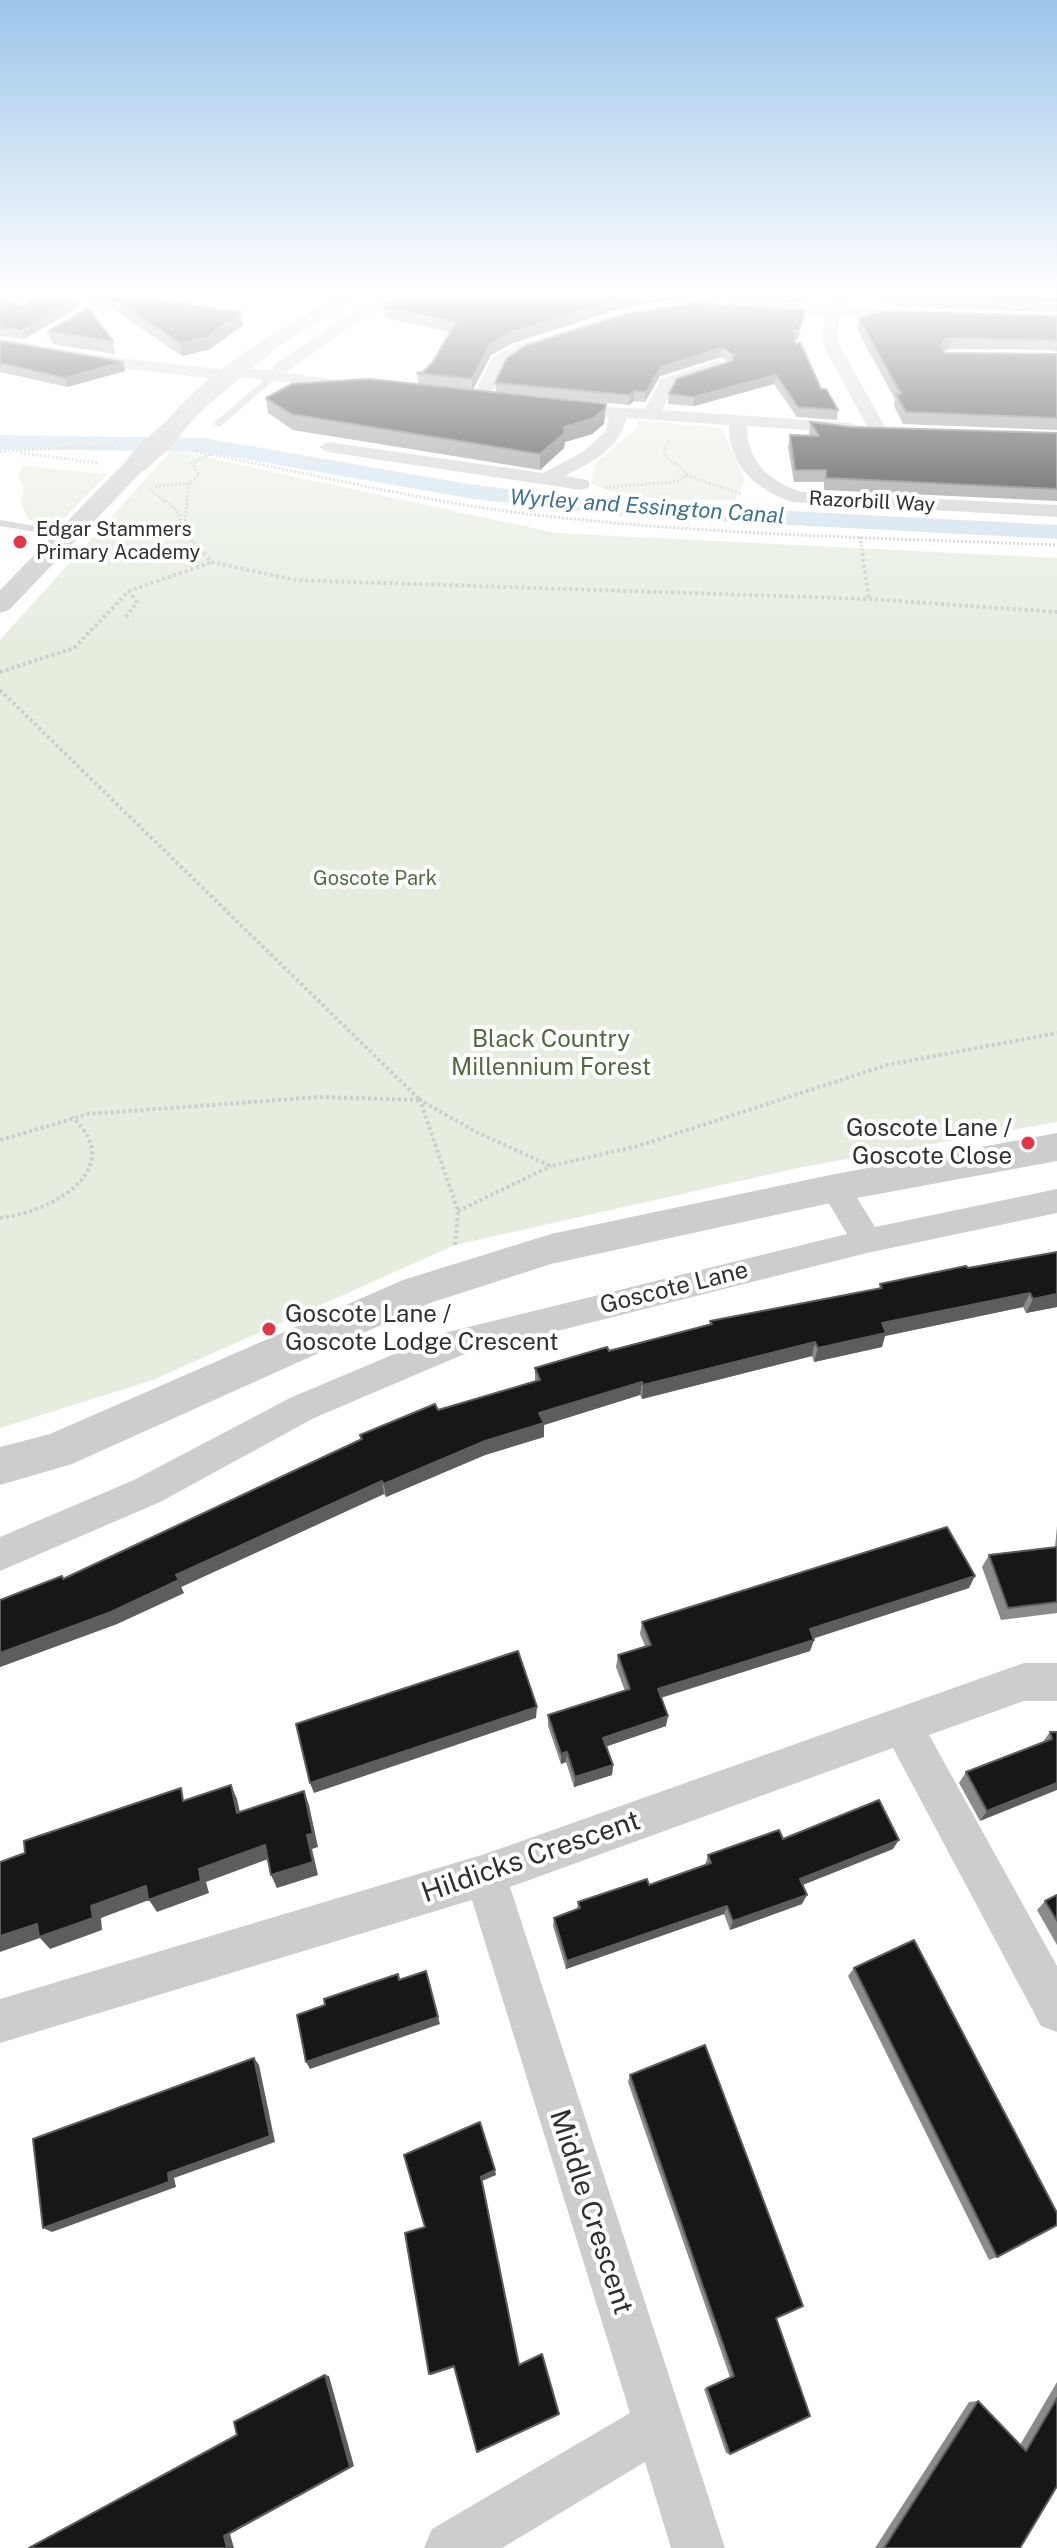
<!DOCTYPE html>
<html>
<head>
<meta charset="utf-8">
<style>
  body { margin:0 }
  canvas { display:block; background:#fff }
</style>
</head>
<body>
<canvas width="1057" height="2548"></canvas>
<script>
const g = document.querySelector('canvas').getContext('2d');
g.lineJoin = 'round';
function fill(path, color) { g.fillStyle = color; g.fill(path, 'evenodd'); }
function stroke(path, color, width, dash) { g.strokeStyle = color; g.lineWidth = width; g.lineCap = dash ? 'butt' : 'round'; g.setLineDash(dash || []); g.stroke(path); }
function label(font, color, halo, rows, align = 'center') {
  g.font = font + ' "Public Sans",sans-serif'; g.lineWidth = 8; g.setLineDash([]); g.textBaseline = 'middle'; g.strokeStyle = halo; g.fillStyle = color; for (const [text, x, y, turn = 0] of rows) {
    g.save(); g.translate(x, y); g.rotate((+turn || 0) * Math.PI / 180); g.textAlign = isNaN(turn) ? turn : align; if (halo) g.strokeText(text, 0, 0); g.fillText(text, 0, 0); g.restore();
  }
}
fill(new Path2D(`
  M637 420 722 428 745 481 735 500C685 500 637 502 591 484L595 463 637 428Z
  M172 450 556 533 1057 558V1122L802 1167 455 1245 153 1380 0 1428V640Z
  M22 466 108 474 64 518 28 520 21 502 24 487 18 476Z`), '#e6eddf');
fill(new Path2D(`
  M0 435 204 438 474 485 620 502 1057 525V539L620 516 474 499 204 452 0 449Z`), '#cbdfec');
stroke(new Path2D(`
  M0 451 115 446
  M192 451C307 472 421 502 537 515 710 535 884 538 1057 545
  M20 453 98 463
  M686 475 741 494
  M189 483 184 532 205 555
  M155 487 189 483 199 475 192 463 211 454
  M605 488 680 481 686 475 685 471 664 455 665 446 671 440
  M149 489 177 510 183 528
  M860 537 863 555`), '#cdcdcd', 3, [2, 2]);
stroke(new Path2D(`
  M203 553 212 562 295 580 869 599 1057 612
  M862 553 869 599
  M126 617 137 602 129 591
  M0 672 74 648 129 591 212 562
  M0 690 420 1100 320 1097 89 1114 0 1140
  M458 1211 551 1166
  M0 1218C49 1213 130 1170 72 1117
  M455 1245 458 1211 420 1100 476 1132 551 1166 638 1146 887 1065 1057 1033`), '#cdcdcd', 4, [3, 3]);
fill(new Path2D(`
  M270 375 277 377 221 426H215V422Z
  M0 520 70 532 75 535 70 538 0 526Z`), '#cdcdcd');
fill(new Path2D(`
  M96 296H112C100 311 66 341 46 337V331L80 311Z
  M382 296H401L360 320 285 373 358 382 364 383 367 387 364 391 238 377 230 372 238 367 273 371 274 365 348 314Z
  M834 296H848L843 307 914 310 922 315 914 320 840 316 838 337 842 349 887 431 884 435H872L825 349 822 337 825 315 689 309 681 304 689 299 828 306Z
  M631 310 637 312V318L526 352 505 365 486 404 480 405 471 400 492 358 514 346Z
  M0 338 103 356 218 369 226 374 218 379 103 366 0 348Z
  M719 361 727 366 725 370 674 386 662 410 852 423 861 428 852 433 747 426C747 462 769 481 801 492L1057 505V517L792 502C756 489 729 467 729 425L626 418C621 449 590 463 565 476L588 480 590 484 588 488 581 490 328 452 319 447 328 442 543 473 583 452 606 431 609 417 563 414 557 413 554 409 557 405 645 409 661 379Z
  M835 1177 846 1180 875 1227 1057 1189V1213L867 1253 462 1355 314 1418 160 1502 0 1571V1537L134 1480 290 1398 444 1333 847 1234 820 1188 824 1180Z
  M1024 1663H1057V1701H1024L929 1735 1057 1966V2032L1041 2026 893 1748 510 1887 725 2548H671L645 2462 502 2548H424L432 2529 630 2413 472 1900 0 2043V1999L485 1854Z`), '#cdcdcd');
fill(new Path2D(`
  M338 296H361L279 346 203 409 177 438H161L158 433C199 374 276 331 338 296Z
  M139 454 147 456 150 461 147 466 9 610 0 613V590L131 456Z
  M1057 1133V1161L835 1202 551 1264 430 1303 72 1464 0 1485V1447L50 1434 403 1280 551 1234 835 1174Z`), '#cdcdcd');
stroke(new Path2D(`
  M139 461 169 433`), '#cdcdcd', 22);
fill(new Path2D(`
  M105 296H158L155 300 243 325 210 349 182 356 107 305Z
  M399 296H811L808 304 693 296 622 308 513 343 491 355 473 390 606 404 604 424 592 434 565 442 564 448 540 470 293 430 268 413 266 398 418 384 417 373 423 372 433 362 450 332 385 318 384 307Z
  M875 296H1057V312L897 307Z
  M0 297 24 306 78 297 80 307 24 339 0 336Z
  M805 310 798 339 795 340V344L821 389 838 410 837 420 797 417 774 384 694 406 668 404 669 394 729 362 721 357 660 376 645 402 634 401 629 405 496 392 495 383Z
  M1057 316V352L1053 350 949 349 944 351 945 353 1057 354V430L903 424 894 406 895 399 857 330 859 319Z
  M49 331 113 341 115 354 52 344Z
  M0 341 123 362 125 371 67 387 0 372Z
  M810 422 850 427 1057 433V501L824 490V482H794L788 447 790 435H809Z
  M1057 1252V1307L1026 1313 1023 1307 885 1336 882 1347 814 1362 812 1356 642 1399 640 1395 544 1425V1437L485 1455 386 1497 384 1494 181 1587 184 1593 117 1624 0 1667 64 1579 361 1439 360 1435 535 1381V1368L710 1325V1321L879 1289 880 1284Z
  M1057 1526V1613L1001 1620 982 1567 989 1555 1055 1547Z
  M969 1588 813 1638 814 1640 810 1651 661 1698 666 1726 607 1746 613 1765 612 1775 574 1787 566 1762 561 1764 548 1726V1715L625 1691 616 1667 618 1655 645 1646 640 1634 642 1622Z
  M1050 1732H1057L980 1821 959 1783 966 1772 1042 1743Z
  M783 1839 893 1849 802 1885V1904L730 1930 724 1914 566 1969 553 1926 554 1918 577 1910 578 1902 649 1885 705 1865 708 1855Z
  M1057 1895V1945L1037 1910 1045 1901Z
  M854 1968 997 2257 989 2260 848 1976Z
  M630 2075 776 2318 730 2454 726 2453 704 2389 730 2377 628 2082Z
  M1057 2382V2486L1020 2548H875L969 2402 978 2401 1020 2445Z`), '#8b8b8b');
fill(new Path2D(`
  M147 296H158L147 310 145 298Z
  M631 296H693L622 308 513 343 491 355 472 391V379L490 344 513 332 623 297Z
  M78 297 80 307 24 339 22 330Z
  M805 310 798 339 794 340 795 331Z
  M241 312 243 325 210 349 182 356 180 343Z
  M951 338 949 349 940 352 938 358 943 340Z
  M722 348 721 357 660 376 645 402 646 392 661 367Z
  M123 362 125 371 67 387 65 378Z
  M776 375 774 384 694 406V397Z
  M634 391V401L629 405 630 395Z
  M606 404 604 424 592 434 565 442 564 448 540 470V454L564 427Z
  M1030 1293 1023 1307 885 1336 882 1347 814 1362 818 1348 882 1323Z
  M1057 1294V1307L1026 1313 1033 1299Z
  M815 1342 812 1356 642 1399 643 1385Z
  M642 1382 640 1395 544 1425V1437L485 1455 386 1497 384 1484 539 1413Z
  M382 1481 384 1494 181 1587 184 1593 117 1624 0 1667V1653L176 1575Z
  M975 1576 969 1588 806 1641 810 1629Z
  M814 1640 810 1651 656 1699 658 1689Z
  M537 1707 536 1718 314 1793 310 1783Z
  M668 1716 666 1726 602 1748 603 1738Z
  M567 1752 566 1762 561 1764V1754Z
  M613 1765 612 1775 574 1787 575 1777Z
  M1057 1783V1790L980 1821 987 1811Z
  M231 1785 237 1799 243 1826 237 1813Z
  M304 1791 309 1805 318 1847 312 1849 318 1875 277 1888 271 1875 307 1835Z
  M899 1840 893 1849 795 1888 800 1879Z
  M265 1845 271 1858 206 1882 209 1893 157 1912 149 1900 101 1918 102 1930 50 1949 40 1938 0 1952V1936Z
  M807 1895 802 1904 730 1930 733 1921Z
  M727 1906 724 1914 566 1969 567 1961Z
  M438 2017 440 2024 310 2069 306 2062Z
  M254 2058 259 2065 275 2142 174 2178 176 2187 52 2232 43 2228 168 2173Z
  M495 2170 496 2175 482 2181 481 2177Z
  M454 2366 455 2367 431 2375 429 2374Z
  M325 2375 329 2376 354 2466 230 2534 234 2548H227L224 2536Z`), '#5d5d5d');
const building = new Path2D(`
  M37 296H77L78 297 22 330 0 327V297L24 306Z
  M108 296H147L145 298 241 312 208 337 180 343Z
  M399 296H631L623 297 513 332 490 344 472 379 417 373 423 372 433 362 456 322 384 307Z
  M898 296H1057V301L899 296Z
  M694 303 805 310 799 330 795 331V344L800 342 821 389H826L838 410 798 407 776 375 694 397 669 394 677 379 732 361 734 355 722 348 661 367 646 392 634 391 630 395 495 383 507 358 527 345 627 314Z
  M88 308 113 341 49 331Z
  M881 311 1057 316V340L951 338 943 340 941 347 945 353 1057 354V418L906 412 896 394H901L859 319Z
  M0 341 123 362 65 378 0 363Z
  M369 379 606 404 605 409 592 419 564 427 565 433 540 454 291 414 266 398 292 384Z
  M810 422 850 427 1057 433V489L826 478V470H795L790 435 819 436Z
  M1057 1252V1294L1033 1299 1030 1293 882 1323 886 1333 818 1348 815 1342 643 1385 642 1382 539 1413 544 1423 485 1441 384 1484 382 1481 176 1575 179 1580 111 1612 0 1653V1600L62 1576 63 1579 362 1439 360 1435 435 1404 438 1410 540 1380 535 1368 607 1347 609 1351 712 1324 710 1321 882 1288 880 1284 966 1266 968 1268Z
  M947 1527 975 1576 810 1629 814 1640 658 1689 668 1716 603 1738 613 1765 575 1777 567 1752 561 1754 548 1715 630 1689 618 1655 651 1645 642 1622Z
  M1057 1547V1602L1008 1608 989 1555Z
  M518 1651 537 1707 310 1783 296 1724Z
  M1050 1732H1057V1783L987 1811 966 1772 1052 1739Z
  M231 1785 237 1813 304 1791 313 1834 307 1835 313 1862 271 1875 265 1845 199 1869 201 1881 148 1900 146 1886 91 1906 93 1918 39 1937 37 1924 0 1936V1862L25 1853 24 1841 181 1788 183 1801Z
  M879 1800 899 1840 800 1879 807 1895 733 1921 727 1906 567 1961 554 1918 580 1908 578 1902 647 1879 649 1885 711 1863 708 1855 779 1830 783 1839Z
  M1057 1895V1921L1045 1901Z
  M914 1940 1057 2213V2225L997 2257 854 1968Z
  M426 1971 438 2017 306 2062 297 2015 325 2005 324 1999 398 1974 399 1980Z
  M705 2045 803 2306 776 2318 810 2416 730 2454 707 2388 734 2376 630 2075Z
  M254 2058 270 2136 168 2173 169 2182 43 2228 33 2139Z
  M480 2122 495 2170 481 2177 519 2365 542 2354 559 2414 477 2452 454 2366 429 2374 405 2233 425 2227 404 2155Z
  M325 2375 350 2467 224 2536 227 2548H29L237 2435 234 2422Z
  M1057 2398V2486L1020 2548H884L978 2401 1026 2451Z`);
fill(building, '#171717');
stroke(building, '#5d5d5d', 2);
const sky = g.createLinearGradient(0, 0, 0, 652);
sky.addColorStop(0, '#9cc5ea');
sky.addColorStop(0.45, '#fff');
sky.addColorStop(1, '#ffffff00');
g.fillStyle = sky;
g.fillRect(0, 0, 1057, 652);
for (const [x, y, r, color] of [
  [20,542,8,"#e23745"],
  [1028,1143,8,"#e23745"],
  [269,1329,8,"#e23745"]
]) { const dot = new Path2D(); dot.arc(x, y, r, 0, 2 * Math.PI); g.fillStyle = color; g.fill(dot); stroke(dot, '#fff', 3); }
label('20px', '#303030', '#fff', [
  ["Razorbill Way",872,502,3]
]);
label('20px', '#303030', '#fff', [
  ["Edgar Stammers",36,530],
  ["Primary Academy",36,553]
], 'left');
label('20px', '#536b3e', '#fff', [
  ["Goscote Park",375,879]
]);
label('italic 22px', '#3f7291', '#fff', [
  ["Wyrley and Essington Canal",647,507,4]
]);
label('24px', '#536b3e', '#fff', [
  ["Black Country",551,1040],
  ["Millennium Forest",551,1068]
]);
label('24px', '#303030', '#fff', [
  ["Goscote Lane /",1012,1129],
  ["Goscote Close",1012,1157],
  ["Goscote Lane /",285,1315,"left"],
  ["Goscote Lodge Crescent",285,1343,"left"]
], 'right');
label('24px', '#303030', '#fff', [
  ["Goscote Lane",674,1288,-14]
]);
label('28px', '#303030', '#fff', [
  ["Hildicks Crescent",531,1857,-19],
  ["Middle Crescent",591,2212,72]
]);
</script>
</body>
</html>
